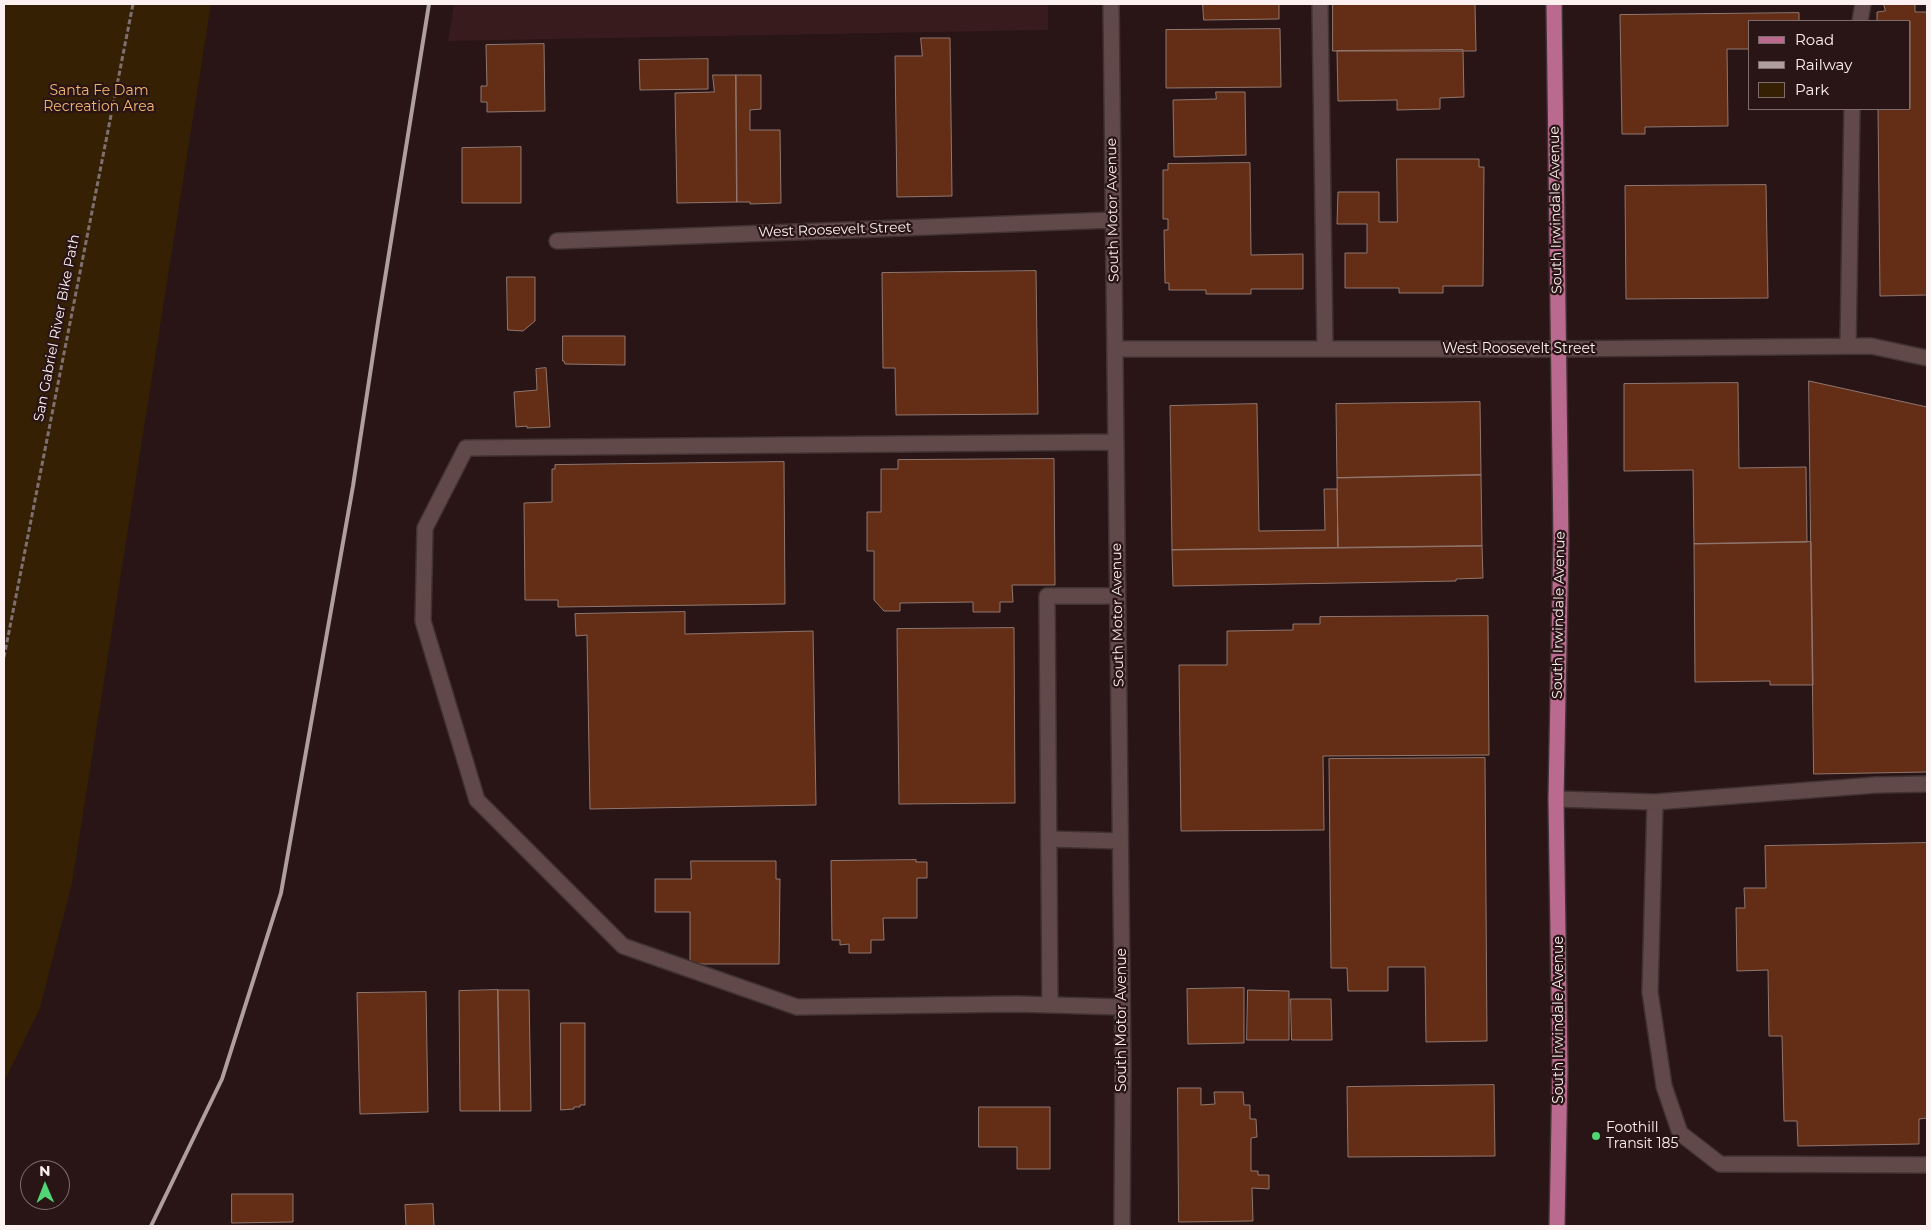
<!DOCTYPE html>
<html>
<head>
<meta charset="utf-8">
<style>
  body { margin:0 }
  #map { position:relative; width:1931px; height:1230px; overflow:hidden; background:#291416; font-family:Montserrat,sans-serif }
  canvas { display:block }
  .frame { position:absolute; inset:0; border:5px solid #fdf0f0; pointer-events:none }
  .legend { position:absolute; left:1748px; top:20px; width:162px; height:90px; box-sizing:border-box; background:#291416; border:1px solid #7e6c6d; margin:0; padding:6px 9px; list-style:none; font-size:15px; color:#fdf0f0 }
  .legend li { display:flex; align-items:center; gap:10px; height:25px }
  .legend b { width:25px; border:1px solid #7e6c6d }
  .north { position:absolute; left:20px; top:1160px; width:50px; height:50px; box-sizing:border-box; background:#291416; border:1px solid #7e6c6d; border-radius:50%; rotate:359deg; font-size:14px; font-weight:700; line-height:20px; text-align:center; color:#fdf0f0 }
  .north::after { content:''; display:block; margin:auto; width:18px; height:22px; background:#50d674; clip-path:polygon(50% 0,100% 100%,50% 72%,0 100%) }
</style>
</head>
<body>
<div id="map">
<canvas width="1931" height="1230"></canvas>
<div class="frame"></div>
<ul class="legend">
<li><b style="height:6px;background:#bb6a8f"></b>Road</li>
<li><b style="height:6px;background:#ae9e9f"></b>Railway</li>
<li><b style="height:14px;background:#352003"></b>Park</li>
</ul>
<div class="north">N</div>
</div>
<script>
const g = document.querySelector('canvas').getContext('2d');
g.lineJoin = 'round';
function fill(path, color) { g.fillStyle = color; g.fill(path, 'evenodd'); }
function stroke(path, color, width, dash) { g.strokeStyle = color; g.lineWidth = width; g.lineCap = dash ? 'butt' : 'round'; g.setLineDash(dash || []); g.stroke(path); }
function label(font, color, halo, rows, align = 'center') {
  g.font = font + ' Montserrat,sans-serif'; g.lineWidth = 4.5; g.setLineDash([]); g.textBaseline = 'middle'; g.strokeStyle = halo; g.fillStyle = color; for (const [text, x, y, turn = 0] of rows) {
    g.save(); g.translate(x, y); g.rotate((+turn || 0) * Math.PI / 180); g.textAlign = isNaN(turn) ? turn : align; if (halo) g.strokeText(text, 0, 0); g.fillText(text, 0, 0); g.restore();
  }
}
fill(new Path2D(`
  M454 4H1048V30L448 41Z`), '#371b1d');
fill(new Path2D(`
  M4 4H211L72 883 40 1008 4 1082Z`), '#352003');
const building = new Path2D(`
  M1203 4H1279V19L1204 20Z
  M1333 4H1475L1476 51H1333Z
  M1884 4H1915V12H1927V295L1880 296 1878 109H1910V21H1877V12L1885 11Z
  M1799 13V21H1750V49H1727L1728 126 1645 127V134H1622L1620 15Z
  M1280 29 1281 87 1166 88V30Z
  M921 38H950L952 196 897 197 895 56H922Z
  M544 44 545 111 487 112V102H481V86H487L486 45Z
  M1463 50 1464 97 1440 98V109L1397 110V100L1338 101 1337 51Z
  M708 59V89L640 90 639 60Z
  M713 75H736L737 202 677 203 675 93 714 92Z
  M736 75H761V109L750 110V130H780L781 203 750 204V202H737Z
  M1216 92H1245L1246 155 1174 157 1173 100 1216 99Z
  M521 147V203H462V148Z
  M1397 159H1479V167H1484L1483 286H1443V293H1399V288H1345V253H1367V224H1337L1338 192H1379V222H1397Z
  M1250 163 1251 255 1303 254V289H1251V294H1206V290H1169V283H1165L1164 230H1168V219H1163V170H1168V164Z
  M1766 185 1768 298 1626 299 1625 186Z
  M1036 271 1038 414 896 415 895 368H883L882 273Z
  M507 277H535V321L523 331 508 330Z
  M563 336H625V365L565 364 564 361H563Z
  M546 368 550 427 527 428V426L516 427 514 392 537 390 536 369Z
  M1809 381 1927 407V772L1814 774Z
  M1738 383 1739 468 1806 467 1807 542 1694 544 1693 470 1624 471V384Z
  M1480 402 1481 475 1337 478 1336 404Z
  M1257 404 1259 531 1325 530 1324 489H1337L1338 548 1172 550 1170 406Z
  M1054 459 1055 585H1012L1013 602H1000V612H973V602L900 603V611H884L874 600V551H867V512H881V469H898V460Z
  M784 462 785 604 558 607V600H525L524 503 552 502V469H555V465Z
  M1481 475 1482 546 1338 548 1337 478Z
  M1811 542 1813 685H1770V681L1695 682 1694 544Z
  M1482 546 1483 578 1456 579V581L1173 586 1172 550Z
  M685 612V634L813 631 816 805 590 809 587 635 576 636 575 614Z
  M1488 616 1489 755 1323 756 1324 830 1181 831 1179 665H1227V631L1293 630V624H1320V617Z
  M1014 628 1015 803 899 804 897 629Z
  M1485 758 1487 1041 1426 1042 1425 967H1388V991H1348L1347 968H1331L1329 759Z
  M1927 843V1118L1919 1119V1144L1798 1146 1797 1121H1784L1782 1036H1769L1768 970 1737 971 1736 908H1745L1744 888H1766L1765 846Z
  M916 860V862H927V878H917V918H883L884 940H871V953H849V944L840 945V940H832L831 861Z
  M691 861H776V879H780L779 964H690V912H655V879H691Z
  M1244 988V1043L1188 1044 1187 989Z
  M498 990H529L531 1111H500Z
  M498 990 500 1111H460L459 991Z
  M1248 990 1289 991V1040H1247Z
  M426 992 428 1112 360 1114 357 993Z
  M1291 999H1331L1332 1040H1292Z
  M561 1023H585V1105H580V1107H574V1109L561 1110Z
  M1494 1085 1495 1156 1348 1157 1347 1087Z
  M1178 1088H1201V1105L1215 1104 1214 1092H1243L1244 1105H1250V1119H1256L1257 1137 1251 1138V1171H1258V1175H1269V1189L1252 1188 1253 1221 1179 1222Z
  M979 1107H1050V1169H1017V1147H979Z
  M232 1194H293V1222L232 1223Z
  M433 1204 434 1226H406L405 1205Z`);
fill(building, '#642e16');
stroke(building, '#90776e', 1);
const minor = new Path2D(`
  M1111 4 1123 1071 1122 1226
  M1320 4 1325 349
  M1860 21 1863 4
  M557 241 1113 220
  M1848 346 1852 109
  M1115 349H1559L1871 346 1927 358
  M1116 442 466 448 425 528 423 621 477 800 623 946 797 1007 1016 1004 1122 1007
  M1927 784 1876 785 1655 802 1650 992 1664 1086 1680 1133 1720 1164 1927 1165
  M1556 799 1655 802
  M1049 839 1120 841
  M1050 1005 1047 596H1117`);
const major = new Path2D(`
  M1554 4 1561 540 1556 799 1560 1068 1557 1226`);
stroke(minor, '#403232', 18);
stroke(major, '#403232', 18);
stroke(new Path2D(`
  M4 657 133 4`), '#806f70', 3, [5, 2.5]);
stroke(minor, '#614849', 15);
stroke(major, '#bb6a8f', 15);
stroke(new Path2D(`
  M151 1226 222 1079 281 893 353 486 378 322 429 4`), '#ae9e9f', 4);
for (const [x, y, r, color] of [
  [1596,1136,5,"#50d674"]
]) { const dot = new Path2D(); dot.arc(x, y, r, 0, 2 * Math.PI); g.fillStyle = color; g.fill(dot); stroke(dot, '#291416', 2); }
label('14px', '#f5b76e', '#291416', [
  ["Santa Fe Dam",99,91],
  ["Recreation Area",99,107]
]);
label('14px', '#fdf0f0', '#291416', [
  ["South Motor Avenue",1113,210,-91],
  ["South Irwindale Avenue",1556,210,-91],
  ["West Roosevelt Street",835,230,-2],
  ["San Gabriel River Bike Path",57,328,-79],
  ["West Roosevelt Street",1519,349],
  ["South Motor Avenue",1118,615,-91],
  ["South Irwindale Avenue",1559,615,-89],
  ["South Motor Avenue",1122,1020,-90],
  ["South Irwindale Avenue",1559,1020,-90]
]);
label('14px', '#fdf0f0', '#291416', [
  ["Foothill",1606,1128],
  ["Transit 185",1606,1144]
], 'left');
</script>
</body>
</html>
